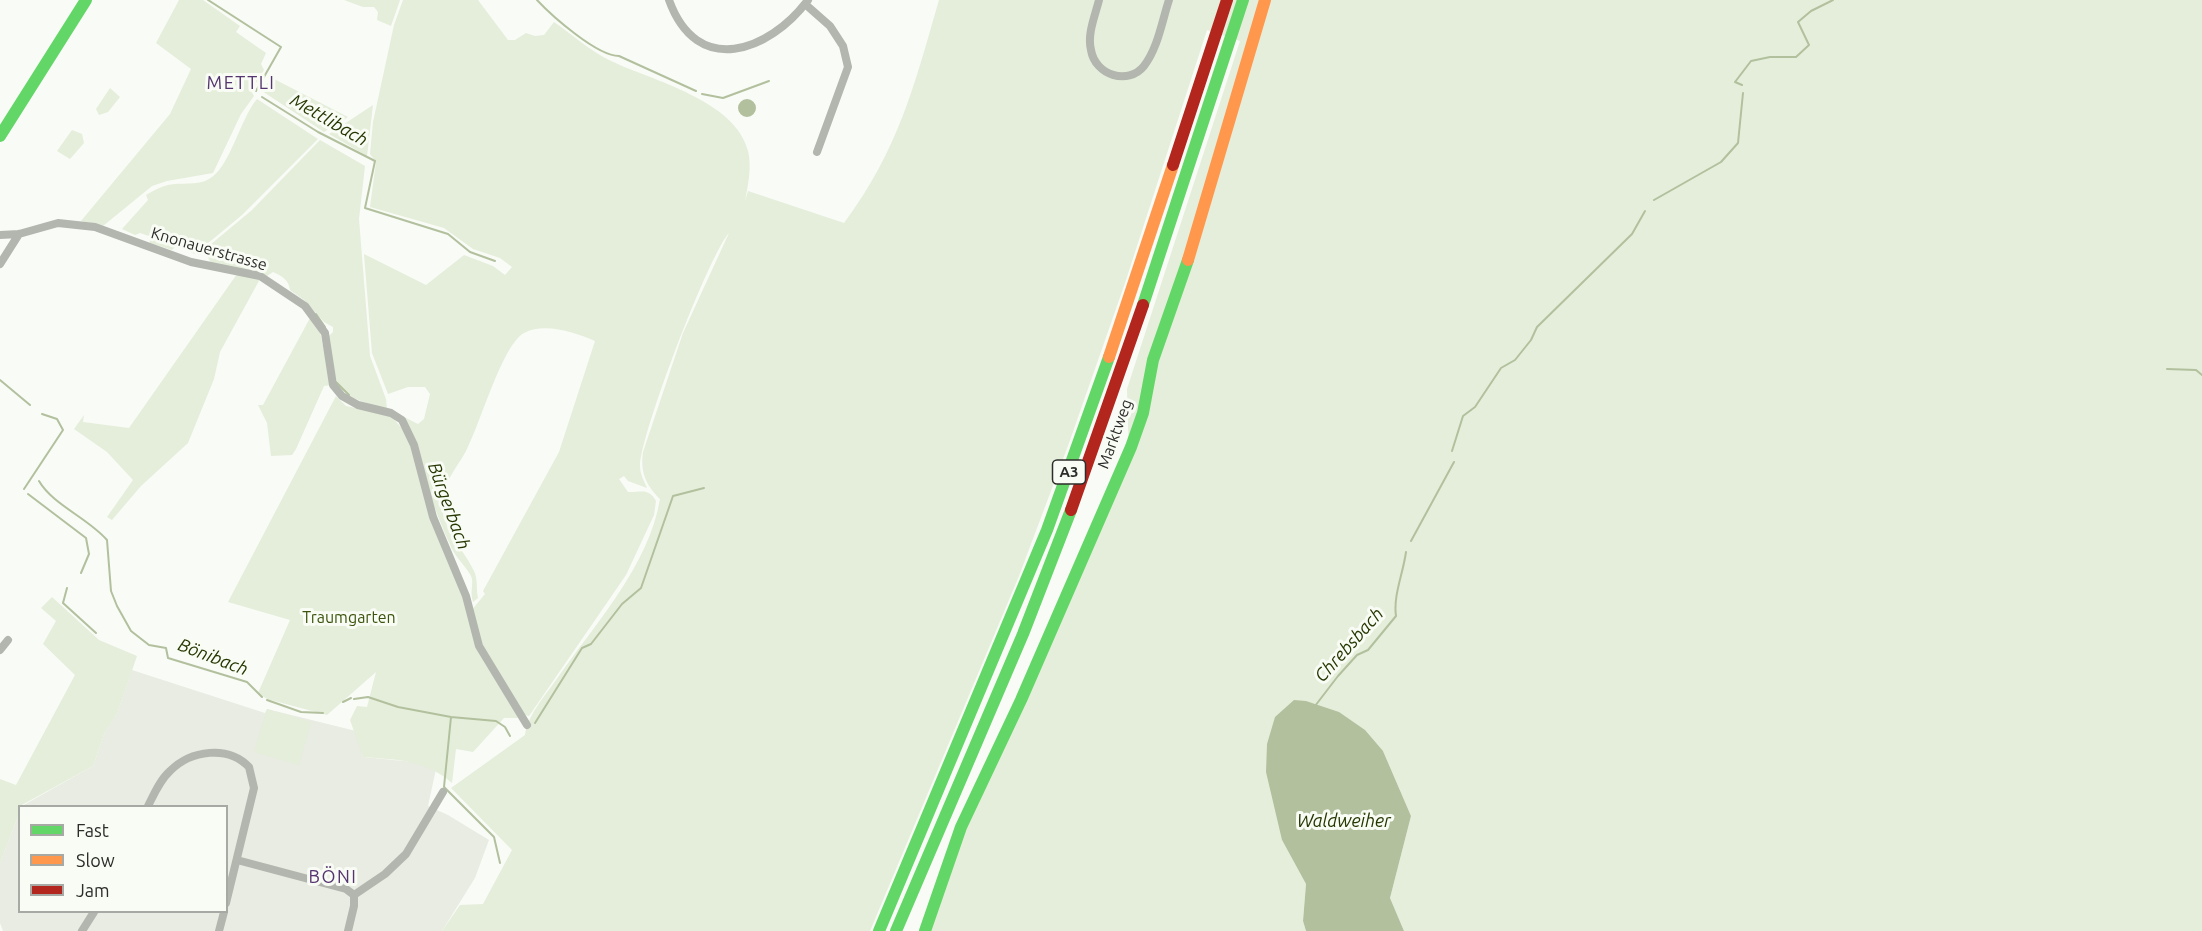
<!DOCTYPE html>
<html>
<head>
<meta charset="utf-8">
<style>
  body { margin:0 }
  #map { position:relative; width:2202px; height:931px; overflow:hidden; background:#f9fbf6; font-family:Ubuntu,sans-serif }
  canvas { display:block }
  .legend { position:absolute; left:18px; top:805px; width:210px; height:108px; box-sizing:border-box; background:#f9fcf5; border:2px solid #a7a9a4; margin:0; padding:8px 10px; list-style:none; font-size:18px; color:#2c2d2a }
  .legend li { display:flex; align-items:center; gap:12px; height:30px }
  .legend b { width:30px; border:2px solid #a7a9a4 }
</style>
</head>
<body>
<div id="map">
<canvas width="2202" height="931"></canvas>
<ul class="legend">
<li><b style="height:8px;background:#63d668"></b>Fast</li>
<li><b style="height:8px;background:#ff974d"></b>Slow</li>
<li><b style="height:8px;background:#b3261e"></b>Jam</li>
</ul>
</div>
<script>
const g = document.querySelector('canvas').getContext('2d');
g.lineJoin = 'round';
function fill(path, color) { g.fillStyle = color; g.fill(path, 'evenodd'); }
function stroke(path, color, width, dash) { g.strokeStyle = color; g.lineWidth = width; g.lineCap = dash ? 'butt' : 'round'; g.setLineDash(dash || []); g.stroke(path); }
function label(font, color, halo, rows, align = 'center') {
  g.font = font + ' Ubuntu,sans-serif'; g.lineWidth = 6; g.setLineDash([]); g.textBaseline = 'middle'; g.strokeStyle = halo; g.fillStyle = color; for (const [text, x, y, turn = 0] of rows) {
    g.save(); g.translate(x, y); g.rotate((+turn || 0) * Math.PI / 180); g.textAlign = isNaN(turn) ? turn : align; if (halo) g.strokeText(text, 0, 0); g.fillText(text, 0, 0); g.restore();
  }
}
fill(new Path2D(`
  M132 670 265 713 267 709 356 731 363 757 413 762 436 769 428 806 448 815 489 840 475 878 442 931H3L0 923V863L19 814 20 912H226V806H22L93 766 105 732 117 714Z`), '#e8ece2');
fill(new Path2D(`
  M179 0H203L240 26 236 32 266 53 261 64 264 70 251 91 254 96 241 114 213 173 167 181 152 186 103 226 81 221 170 114 191 69 156 43Z
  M344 0H400L391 26 377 20 378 12 374 7H363Z
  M403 0H478L508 40H515L526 33 535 36 544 35 554 22C573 35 590 51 611 61 653 81 735 100 748 151 752 167 748 185 745 201L748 191 844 223C899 149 914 86 939 0H2202V931H1404L1390 898 1411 816 1383 751 1282 840 1306 884 1303 921 1306 931H930L969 820 1129 462 1127 389 1240 41 1207 30 1125 283 1069 443 1019 576 870 931H442L460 905 483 904 512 850 451 788 525 735C528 715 544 697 556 680 594 625 649 566 660 499 646 485 640 472 643 452L683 333 729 233C709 254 640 435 640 466 640 474 644 481 647 488L628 481 624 476 619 479 628 492C640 493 648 487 656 501L654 515 626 575 529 716 517 713 518 718H504L473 752 456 749 452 783C424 759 398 760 363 757L350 720 357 706 367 707 376 672 327 715 267 699 258 693 290 620 228 602 336 396 346 406 390 415 407 434 432 518 471 611 485 594 483 591 559 452 595 341C576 333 545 322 524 333 502 345 480 425 466 451 458 466 443 483 442 501 441 528 463 548 474 571 478 579 476 589 478 598L473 602C470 591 473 588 472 579 471 572 457 559 452 549 432 507 419 461 404 417L418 424 424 419 430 394 425 387H408L388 394 372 353 364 254 426 285 464 255 493 266 505 275 512 267 500 258 473 249 444 228 370 207 376 162 370 154 373 122 394 25Z
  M271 78 276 80 348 117 324 132 262 91Z
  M110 88 120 97 108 112 99 115 96 109Z
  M257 99 318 139 242 215 195 254 176 246 172 250 150 243 149 236 140 233 135 235 122 229 148 200 146 195C153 191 160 187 168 185 180 182 198 186 209 179 230 168 240 119 257 99Z
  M373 105 367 156 329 134Z
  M72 130 82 134 84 143 70 159 57 151Z
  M320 140 365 166 359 219 370 356 386 399 387 409C332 394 336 389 329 336L333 332V327L324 322 304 300 290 290C289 280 282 276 273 272L267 276 211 263 204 250 252 210Z
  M237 274 260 279 220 352 214 379 188 443 141 486 112 520 107 517 133 480 107 452 74 429 84 415 83 422 129 428Z
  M310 318 319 328 332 385 324 386 296 449 292 455 271 456 267 423 258 405H263Z
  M52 597 99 640 137 656 117 714 105 732 93 766 20 806 19 814 0 863V779L16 785 75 675 43 644 56 621 41 608Z
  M267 709 311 722 299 765 254 752Z`), '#e5eeda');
fill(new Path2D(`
  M738 108a9 9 0 1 1 18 0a9 9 0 1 1-18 0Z
  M1294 700 1306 701 1339 712 1365 730 1383 751 1411 816 1390 898 1404 931H1306L1303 921 1306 884 1282 840 1266 772 1267 744 1275 717Z`), '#b2c09e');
stroke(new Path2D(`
  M208 0 281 47 256 91
  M537 0C552 16 597 56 619 56L696 91
  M1742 85 1735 82 1751 61 1770 57H1796L1809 45 1798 22 1811 11 1833 0
  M702 94 723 98 769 81
  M262 97 318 132 375 161 365 208 448 234 470 252 495 261
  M1654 200 1721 162 1738 143 1743 93
  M316 314 325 327
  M2167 369 2196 370 2202 375
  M0 380 30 405
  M336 382 349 395
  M1452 451 1463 416 1475 407 1501 368 1515 360 1531 340 1537 327 1632 234 1645 211
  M39 481C53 505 88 518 107 540L111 591 117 606 131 631 149 645 166 648 168 658 247 682 262 697
  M24 489 63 430 57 419 42 414
  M28 494 86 538 89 554 81 573
  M1411 541 1454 462
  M67 588 63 603 96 633
  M354 699 368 697 398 707 451 717 496 721 505 727 510 736
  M267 700 301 712 323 713
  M343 702 351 698
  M1315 706 1338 676 1357 655 1368 650 1396 616C1393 596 1403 574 1406 552
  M451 717 444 787 494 837 500 863
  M535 723 582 648 591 644 622 604 641 588 673 496 704 488`), '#b2c09e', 2);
stroke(new Path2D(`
  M669 0C697 78 769 52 808 0
  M1099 0C1095 16 1087 34 1091 50 1095 75 1128 86 1144 66 1158 48 1162 21 1169 0
  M805 4 830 26 843 46 848 67 817 152
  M0 235 19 234 58 223 95 227 191 262 260 276 305 306 325 333 333 385 342 396 358 405 391 413 402 420 414 445 433 517 466 596 479 646 527 725
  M0 264 19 234
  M0 650 8 640
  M148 806C154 794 160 780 170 771 191 750 228 745 249 767L254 788 226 903
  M237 860 346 889 354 895
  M354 895 385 874 406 854 443 792
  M82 931 94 912
  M219 931 224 912
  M348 931 354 906V895`), '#b2b6af', 8);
stroke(new Path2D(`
  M0 136 86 0
  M1143 305 1243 0
  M879 931 1047 530 1109 357
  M896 931 1023 634 1071 510
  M925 931 961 827 1021 700 1131 447 1143 413 1153 360 1188 260`), '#63d668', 12);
stroke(new Path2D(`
  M1188 260 1265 0
  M1109 357 1173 165`), '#ff974d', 12);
stroke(new Path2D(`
  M1173 165 1227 0
  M1071 510 1143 305`), '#b3261e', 12);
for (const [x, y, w] of [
  [1069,472,33]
]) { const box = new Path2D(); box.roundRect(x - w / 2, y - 12, w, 24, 4.5); g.fillStyle = '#f9fcf5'; g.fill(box); stroke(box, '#2c2d2a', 1.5); }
label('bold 15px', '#2c2d2a', null, [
  ["A3",1069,472]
]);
label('16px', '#2c2d2a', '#f9fcf5', [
  ["Knonauerstrasse",209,249,16],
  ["Marktweg",1115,434,-70]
]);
label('16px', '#3b530c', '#f9fcf5', [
  ["Traumgarten",349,618]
]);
g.letterSpacing = '1.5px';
label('18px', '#54356f', '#f9fcf5', [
  ["METTLI",241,83],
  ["BÖNI",333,877]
]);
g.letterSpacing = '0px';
label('italic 18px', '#263802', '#f9fcf5', [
  ["Mettlibach",329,120,30],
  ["Bürgerbach",449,506,70],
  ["Chrebsbach",1349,645,-48],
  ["Bönibach",213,657,21],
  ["Waldweiher",1344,821]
]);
</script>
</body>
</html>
